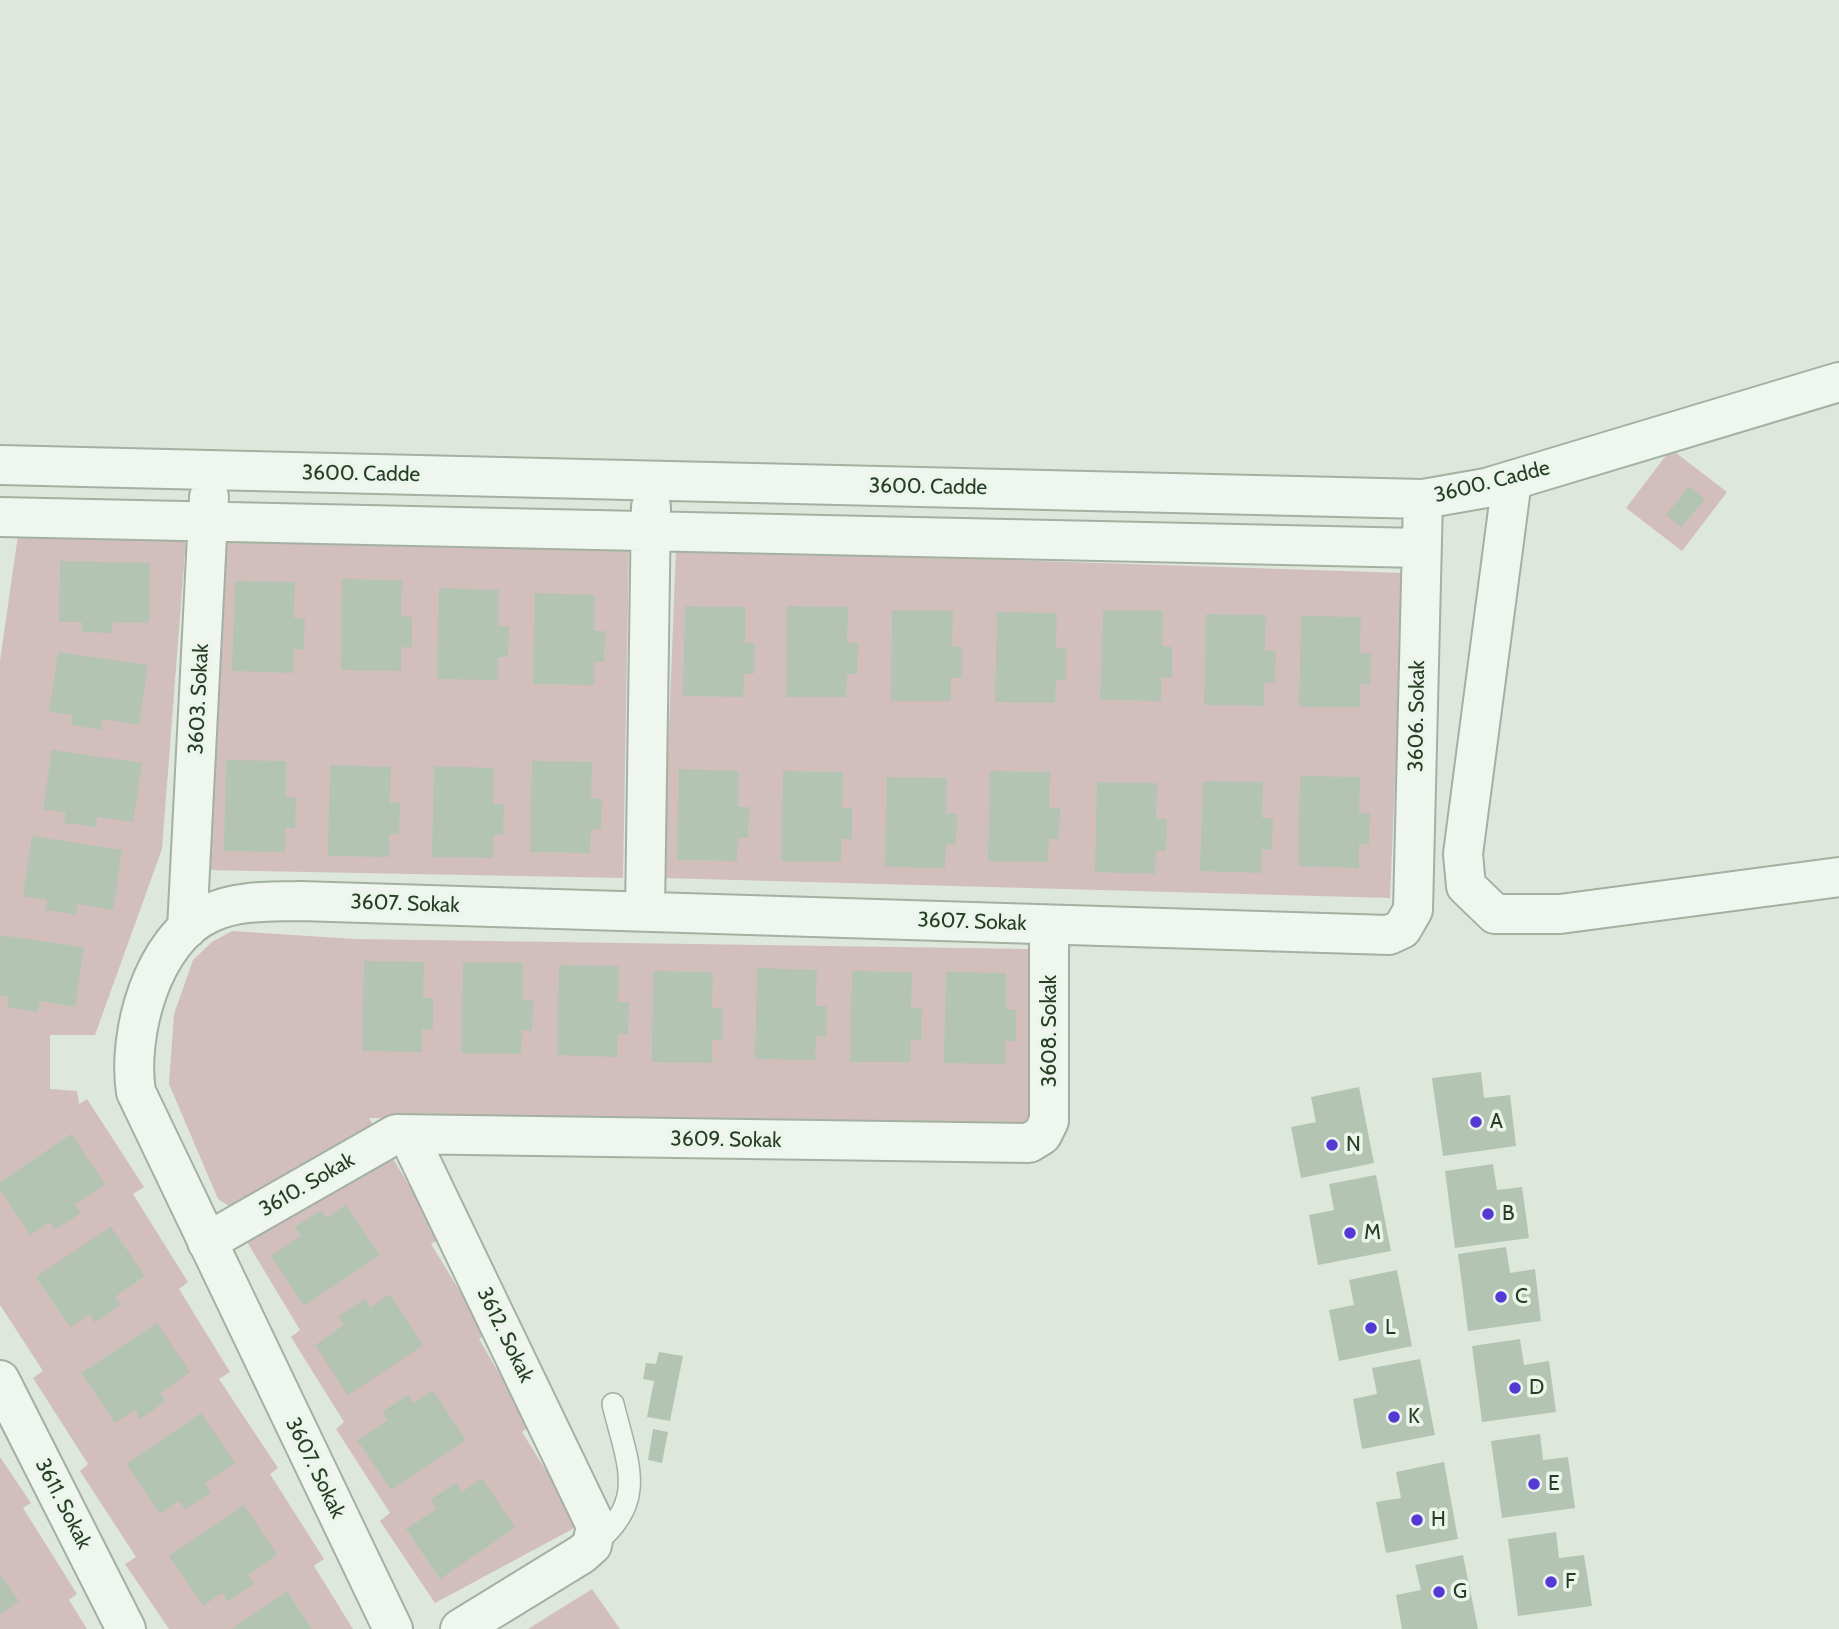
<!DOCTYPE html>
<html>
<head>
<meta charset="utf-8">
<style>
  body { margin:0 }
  canvas { display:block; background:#dde7dc }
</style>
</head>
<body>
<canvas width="1839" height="1629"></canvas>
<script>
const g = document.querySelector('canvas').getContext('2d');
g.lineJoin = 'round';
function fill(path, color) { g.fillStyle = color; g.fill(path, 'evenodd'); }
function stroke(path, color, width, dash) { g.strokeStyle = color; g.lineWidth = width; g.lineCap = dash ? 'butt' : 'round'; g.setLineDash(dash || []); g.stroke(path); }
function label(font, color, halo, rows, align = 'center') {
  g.font = font + ' Cabin,sans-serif'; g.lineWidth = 7; g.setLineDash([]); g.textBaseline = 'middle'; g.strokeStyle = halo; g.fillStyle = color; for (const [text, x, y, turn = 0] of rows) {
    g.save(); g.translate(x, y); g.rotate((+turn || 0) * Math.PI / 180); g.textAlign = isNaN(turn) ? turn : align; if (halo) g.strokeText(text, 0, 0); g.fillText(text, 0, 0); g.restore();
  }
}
fill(new Path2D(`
  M1671 449 1727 492 1682 551 1626 508Z
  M18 535 186 539 162 849 95 1035H50V1089L77 1091 79 1104 87 1099 144 1187 133 1194 188 1282 179 1289 230 1372 219 1379 278 1468 270 1474 324 1559 314 1566 353 1629H169L125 1564 136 1557 80 1471 88 1464 33 1378 43 1371 0 1305V661Z
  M220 539 629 548 623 878 203 870Z
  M676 549 1404 573 1390 898 663 878Z
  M232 931 355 939 1031 949 1034 1126 369 1118 374 1127 245 1203 229 1206 218 1199 169 1084 174 1014 193 960 212 942Z
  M389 1152 441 1238 431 1244 486 1334 479 1339 530 1426 522 1432 580 1525 435 1603 380 1521 390 1513 336 1429 344 1422 291 1337 300 1330 247 1242Z
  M0 1457 31 1503 23 1508 77 1594 69 1600 87 1629H0Z
  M592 1589 620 1629H528Z`), '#d2bfbd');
fill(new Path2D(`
  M1689 486 1705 499 1681 527 1666 515Z
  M60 561 150 563 149 623 113 622 112 633 82 632V622H59Z
  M342 579 402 580 401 616 412 617V648L401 647V671L341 670Z
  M235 581 295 582 294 618 305 619 304 650 294 649 293 673 232 671Z
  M439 588 499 590 498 626H509L508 657H498V680L437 679Z
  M535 593 595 595 594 631H605L604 662H594V685L533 684Z
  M685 606 745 607V643H755L754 674H744L743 697 683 696Z
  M787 606 848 607 847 643H858L857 674H847L846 697H786Z
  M892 610 953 611 952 647H962V678H951V701H891Z
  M1103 610 1163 611 1162 646 1172 647V678L1161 677V701L1100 700Z
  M997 612 1057 613 1056 648 1066 649V680H1056L1055 703 995 702Z
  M1206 614 1266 615 1265 651H1276L1275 683H1264V706L1204 705Z
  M1301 616 1361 617 1360 653H1371L1370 684H1360V707H1299Z
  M58 652 148 665 139 725 103 719 101 730 71 725 72 715 49 712Z
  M52 750 142 763 133 822 97 817 96 827 64 823 66 813 43 809Z
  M226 760 286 761V797H296L295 828H285V852L224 851Z
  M532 761 592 762 591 798 602 799 601 829H591L590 853 530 852Z
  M330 765 391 767 390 803H400L399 834H389V857L328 856Z
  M434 766 494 768 493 804H504L503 835H493V858L432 857Z
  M679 769 739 771 738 807H749L748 838H738L737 861 677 860Z
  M783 771 843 772 842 808H852V839H841V862L781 861Z
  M990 771 1050 772 1049 808H1060L1059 839H1049L1048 862 988 861Z
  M1300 776 1360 777 1359 813H1370L1369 845 1359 844V868L1298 866Z
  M887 777 947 778 946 813 957 814 956 845 946 844 945 868 885 867Z
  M1203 781 1263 782 1262 818H1273L1272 850 1262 849 1261 873 1200 871Z
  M1097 782 1157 783 1156 819H1167L1166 851H1156L1155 874 1095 872Z
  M32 836 122 850 113 910 77 904 76 915 45 910 47 900 23 896Z
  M0 935 84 947 75 1007 40 1001 38 1012 7 1007 9 997 0 996Z
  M364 961 424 962 423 998H433V1029H422V1052L362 1051Z
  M463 962 523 963 522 999 533 1000 532 1031 522 1030 521 1054 461 1053Z
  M559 965 619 966 618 1002H629L628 1034 618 1033 617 1057 557 1055Z
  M757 968 817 970 816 1006H827L826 1037 816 1036 815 1060 755 1059Z
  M653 971 713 972 712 1008 723 1009 722 1040H712V1063L652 1062Z
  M852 971 912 972 911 1008H922L921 1040 911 1039 910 1062H850Z
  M946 972 1006 973V1009L1016 1010V1041H1005V1064L944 1063Z
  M1481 1072 1484 1098 1510 1095 1516 1146 1443 1156 1432 1078Z
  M1359 1087 1374 1163 1301 1178 1291 1127 1316 1122 1311 1097Z
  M71 1134 105 1184 75 1204 81 1213 55 1230 50 1222 30 1235 0 1190V1182Z
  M1493 1164 1497 1190 1522 1187 1529 1238 1455 1248 1445 1171Z
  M1376 1175 1391 1251 1318 1265 1309 1215 1334 1210 1329 1184Z
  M346 1205 380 1255 304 1306 271 1256 301 1236 295 1227 321 1210 326 1218Z
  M111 1227 145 1276 115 1297 121 1305 95 1323 90 1314 70 1327 36 1277Z
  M1506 1247 1510 1273 1535 1269 1541 1321 1468 1331 1458 1254Z
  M1397 1270 1412 1346 1339 1361 1329 1310 1354 1305 1349 1280Z
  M390 1294 423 1345 348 1395 315 1345 344 1325 338 1316 365 1299 370 1308Z
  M157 1323 190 1372 160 1393 166 1401 140 1419 135 1410 115 1423 81 1373Z
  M1520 1339 1524 1365 1549 1361 1556 1412 1482 1422 1472 1346Z
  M659 1352 683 1356 670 1421 647 1417 654 1381 643 1379 646 1363 656 1364Z
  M1420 1359 1435 1435 1362 1449 1353 1399 1377 1394 1372 1368Z
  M433 1390 466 1440 391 1490 357 1440 388 1420 382 1412 408 1395 413 1403Z
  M201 1413 235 1463 205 1483 211 1492 185 1509 179 1501 160 1514 126 1464Z
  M653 1429 668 1432 662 1463 648 1460Z
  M1540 1434 1543 1460 1568 1457 1575 1508 1502 1518 1491 1441Z
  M1444 1462 1458 1539 1386 1553 1376 1502 1401 1498 1396 1472Z
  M482 1478 515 1528 440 1579 406 1529 437 1509 430 1500 456 1483 462 1492Z
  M244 1505 277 1555 248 1575 254 1584 228 1601 222 1593 203 1606 169 1556Z
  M1556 1532 1559 1558 1584 1555 1592 1606 1518 1616 1508 1539Z
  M1463 1555 1478 1629H1402L1396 1595 1421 1590 1415 1565Z
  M0 1573 19 1601 0 1614Z
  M287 1591 312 1629H231Z`), '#b4c4b3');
const service = new Path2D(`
  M594 1544C649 1501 627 1463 613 1404`);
const minor = new Path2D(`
  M0 465 1423 499 1486 488 1839 382
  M1512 480 1463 854 1466 886 1495 914H1560L1839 877
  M0 517 1420 548
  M645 911 651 507
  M187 929 209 497
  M408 1135 596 1526 592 1545 582 1554 460 1629
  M207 1242 396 1134 1029 1143 1042 1135 1049 1121V925
  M0 1380 126 1629
  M393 1629 136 1092C127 1035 152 939 210 913 238 900 269 902 300 901L1389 935 1402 929 1413 910 1423 499`);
stroke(service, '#a2b1a1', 24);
stroke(minor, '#a2b1a1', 42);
stroke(service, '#eff5ef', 21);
stroke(minor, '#eff5ef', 38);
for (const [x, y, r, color] of [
  [1476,1122,7,"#5539d5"],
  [1332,1145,7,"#5539d5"],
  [1488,1214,7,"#5539d5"],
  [1350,1233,7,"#5539d5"],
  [1501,1297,7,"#5539d5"],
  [1371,1328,7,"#5539d5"],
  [1515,1388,7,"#5539d5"],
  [1394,1417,7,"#5539d5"],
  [1534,1484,7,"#5539d5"],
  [1417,1520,7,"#5539d5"],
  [1551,1582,7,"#5539d5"],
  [1439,1592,7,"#5539d5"]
]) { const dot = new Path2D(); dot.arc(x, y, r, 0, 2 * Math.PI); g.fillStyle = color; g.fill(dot); stroke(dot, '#ecf5ec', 2.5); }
label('21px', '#263e25', '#ecf5ec', [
  ["3600. Cadde",361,474,1],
  ["3600. Cadde",1492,482,-14],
  ["3600. Cadde",928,487,1],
  ["3603. Sokak",199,699,-87],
  ["3606. Sokak",1417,716,-89],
  ["3607. Sokak",405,904,2],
  ["3607. Sokak",972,922,2],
  ["3608. Sokak",1050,1031,-90],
  ["3609. Sokak",726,1140,1],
  ["3610. Sokak",307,1185,-30],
  ["3612. Sokak",505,1335,64],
  ["3607. Sokak",315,1468,64],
  ["3611. Sokak",63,1504,63]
]);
label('21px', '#263e25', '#ecf5ec', [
  ["A",1490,1122],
  ["N",1346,1145],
  ["B",1502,1214],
  ["M",1364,1233],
  ["C",1515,1297],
  ["L",1385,1328],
  ["D",1529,1388],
  ["K",1408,1417],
  ["E",1548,1484],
  ["H",1431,1520],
  ["F",1565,1582],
  ["G",1453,1592]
], 'left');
</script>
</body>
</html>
